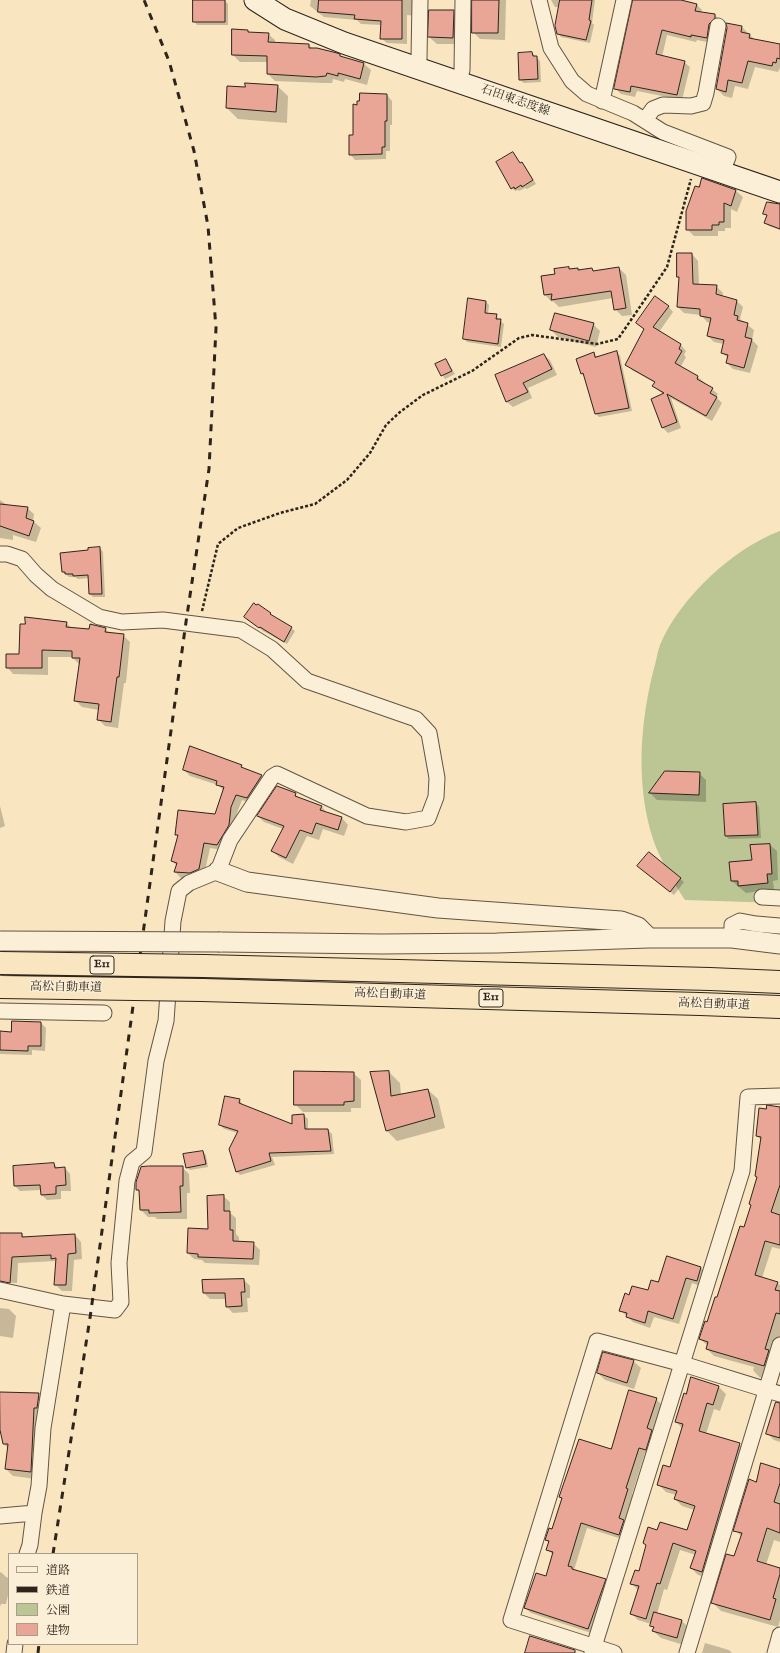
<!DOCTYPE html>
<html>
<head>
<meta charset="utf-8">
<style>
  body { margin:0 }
  #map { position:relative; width:780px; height:1653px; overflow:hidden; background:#f9e6c1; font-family:"IM FELL English","Noto Serif JP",serif }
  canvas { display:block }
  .legend { position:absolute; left:8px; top:1553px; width:130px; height:92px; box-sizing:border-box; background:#fbefd7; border:1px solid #a99e8c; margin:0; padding:5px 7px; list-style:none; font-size:12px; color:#2f241b }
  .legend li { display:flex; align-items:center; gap:8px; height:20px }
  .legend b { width:20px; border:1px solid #a99e8c }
</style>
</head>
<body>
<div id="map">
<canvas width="780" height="1653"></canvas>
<ul class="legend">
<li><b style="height:5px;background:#fbefd7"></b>道路</li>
<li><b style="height:5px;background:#2f241b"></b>鉄道</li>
<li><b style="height:11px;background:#bbc694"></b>公園</li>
<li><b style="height:11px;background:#e9a595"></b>建物</li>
</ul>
</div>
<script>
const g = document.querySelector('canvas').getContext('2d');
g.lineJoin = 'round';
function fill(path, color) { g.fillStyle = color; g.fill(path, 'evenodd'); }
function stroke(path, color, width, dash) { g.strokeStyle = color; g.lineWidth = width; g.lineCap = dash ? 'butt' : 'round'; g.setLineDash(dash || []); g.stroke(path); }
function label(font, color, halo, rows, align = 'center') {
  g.font = font + ' "IM FELL English","Noto Serif JP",serif'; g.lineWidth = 3; g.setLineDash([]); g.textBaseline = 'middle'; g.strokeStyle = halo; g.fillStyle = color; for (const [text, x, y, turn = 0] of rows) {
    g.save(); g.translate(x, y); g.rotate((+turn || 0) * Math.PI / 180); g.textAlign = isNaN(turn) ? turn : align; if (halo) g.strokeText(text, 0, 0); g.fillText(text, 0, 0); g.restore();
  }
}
fill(new Path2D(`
  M780 531V903L685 900C674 883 658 856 652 836 636 783 640 725 653 672 656 663 657 653 660 645 679 599 733 548 780 531Z`), '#bbc694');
fill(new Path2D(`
  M194 0 225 1 228 4V25H197L194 21Z
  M311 0H419L416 16 407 15V44L387 43 381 38 382 25 361 24 357 20 324 17 310 6Z
  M473 0H506L505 40 480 39 473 32Z
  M551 0H595L592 23 594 25 590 43 561 37 558 33 560 7H555Z
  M634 0H676L696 4 702 10 701 13 715 15 720 21 712 43 697 40 696 42 667 35 662 57 684 62 690 67 682 100 637 91 635 97 621 94 615 88Z
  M453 11 461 19 460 44H437L429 37Z
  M742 27 755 40 780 47V68L778 72 755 67 748 89 735 86 732 98 724 96 717 89Z
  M233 30 268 34 275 40V43L309 45 313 49 340 55 342 58 364 64 371 70 367 85 345 79 344 82 333 79 332 83H324L275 81 268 74V62H240L233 55Z
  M532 53 540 61 541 82 524 83 520 80Z
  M277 86 288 96 287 123 238 119 227 108 246 88Z
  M361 94 387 95 392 101V125H390V151H386V159L355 160 350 154Z
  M512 153 520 164 522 163 525 166 536 184 527 189 525 188 519 191 518 190 515 191 512 188Z
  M736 191 743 197 737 212 731 209V228H725V231H718V236H694L687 229Z
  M780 207V230L769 226 765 223 768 216 765 213Z
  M692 254 698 261 699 285 716 286 723 293 722 297 737 301 743 307 740 319 754 330 752 340 758 346 750 373 733 369 727 363 728 358 722 353 724 344 714 342 708 336 711 323 707 322 701 315 684 313 678 307 680 279 678 277Z
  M568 268 571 270 578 269 580 271 592 269 595 272 619 268 626 275 632 315 622 316 615 309 613 298 559 307 553 301 552 302 545 295 556 275Z
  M469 299 486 302 489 305 488 314 496 315 499 320 504 324 501 347 467 342 464 339Z
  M668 306 673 312 659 332 681 345 686 351 684 355 686 357 680 368 698 377 712 389 718 394 716 397 722 403 712 421 671 398 681 428 668 433 662 427 663 394 653 386 655 383 632 370 627 364 645 330 637 323Z
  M593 324 600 331 596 347 558 337 551 330Z
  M617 352 620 356 632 411 599 417 596 414 585 377 582 374 594 353 597 357Z
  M544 355 550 360 557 375 528 388 532 398 513 407 507 402 496 376Z
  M446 360 455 374 445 379 436 365Z
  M0 500 7 505 27 508 34 514 33 521 41 528 36 542 13 535V540L0 538Z
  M100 548 103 552 105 597H93L90 594 89 578 78 579 75 577H69L63 572 89 551Z
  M270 614 295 631 287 644 263 631 245 617Z
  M66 623 72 628 90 630 105 629 110 633 123 635 130 642 126 683H124L118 728 105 726 98 719 99 710 82 707 75 700 80 665 72 657H48V675L13 674 7 667 20 655Z
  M241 766 246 770 262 776 268 782 253 804 242 800 237 813 235 831 223 850 210 848 204 875 196 878H181L175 872 177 866 172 861 179 836 177 834 216 815 224 791 218 785 190 776 184 770Z
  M666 772 699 773 706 780V802L657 800 650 793Z
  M295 794 301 800 321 806 328 814 342 818 348 825 344 836 323 829 319 840 307 836 293 864 279 857 272 851 283 829 264 822 258 816Z
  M756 803 759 807 761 838 729 839 726 836Z
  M0 806 5 826 0 828Z
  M770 845 777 851 778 880 773 881 774 889 746 893 732 881Z
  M649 853 684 882 674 895 641 869Z
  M41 1023 46 1028 45 1051 32 1050V1055L0 1054V1032L12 1033Z
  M389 1072 400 1083 401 1095 427 1089 438 1099 445 1128 397 1141 386 1130Z
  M353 1073 361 1080V1108H351V1112H303L295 1104Z
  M240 1100 243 1106 293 1125 304 1115 308 1119V1130H328L332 1134 334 1154 272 1157 275 1165 240 1175 236 1171 238 1133 224 1129 220 1125Z
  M780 1107V1249L772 1247 762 1278 777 1283 780 1285V1345L768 1380 759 1377 753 1370 754 1367 714 1356 707 1349 708 1346 700 1339 717 1299 752 1206 758 1178 761 1140 757 1136 767 1110Z
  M203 1152 206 1155 208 1167 190 1170 186 1167Z
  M54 1164 59 1169 65 1168 70 1174 71 1191H61V1199L47 1200 42 1195 41 1190 20 1191 15 1186Z
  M182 1167 189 1174 190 1193H187V1219H157L155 1217H148L141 1210 140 1193 137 1190Z
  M223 1196 230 1202V1213L236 1218V1234L239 1237V1243H253L260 1250 259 1265 205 1263 202 1260 194 1259 188 1253 209 1230Z
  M0 1234H22L25 1238 75 1235 81 1242 82 1259 74 1260 72 1291H62L55 1284 57 1262 56 1261 18 1263 17 1283 0 1282Z
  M667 1257 701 1268 707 1274 703 1287 692 1283 679 1324 654 1317 650 1328 633 1322 621 1311 659 1284Z
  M244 1280 250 1286V1298H247L248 1312 233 1313 227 1307 226 1299H210L204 1293Z
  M0 1308 9 1309 16 1316 13 1338 0 1336Z
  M633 1361 641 1368 634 1389 605 1380 598 1373Z
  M719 1387 726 1394 720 1411 714 1409 706 1434 739 1444 746 1451 709 1578 698 1575 691 1568 696 1555 680 1550 667 1590 664 1589 657 1614 682 1621 689 1628 684 1645 661 1638 653 1631 654 1629 651 1624 638 1620 631 1613 638 1590 632 1584 639 1572 647 1546 644 1543 658 1531H688L694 1510 682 1506 675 1499 676 1495 666 1492 659 1485 671 1469 683 1429 676 1422Z
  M0 1393 38 1394 45 1400 37 1479 13 1476 6 1469 8 1448 4 1444 0 1428Z
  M656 1399 662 1405 652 1455 645 1453 632 1494 633 1496 625 1540 587 1528 574 1570 605 1580 611 1586 594 1634 531 1613 525 1608 546 1577 553 1555 547 1549 549 1543 546 1540 553 1531 562 1499 560 1497 612 1451Z
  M780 1408V1442L774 1440 767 1433Z
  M780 1471V1542L774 1540 766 1565 780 1569V1620L778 1627 721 1611 713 1603 734 1557 742 1537 735 1530 756 1483Z
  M0 1572 2 1573 6 1577 9 1578V1596L8 1595 6 1604H1L0 1607Z
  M705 1643 729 1650 732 1653H702Z`), '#0003');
const building = new Path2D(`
  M193 0H225V22H193Z
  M319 0H402V39H380L381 21 354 19 355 15 318 12Z
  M472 0H499L498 33H472Z
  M560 0H592L589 20 591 21 586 40 557 34 555 26Z
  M633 0H681L697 4 695 11 715 14V18L709 24 707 38 691 35V37L662 30 656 54 685 61 677 95 631 86 630 92 614 89Z
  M429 10H454L453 38 428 37Z
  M726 23 742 26 741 32 750 34 749 38 780 44V59L777 58 776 63 773 62 772 66 748 61 742 83 728 80 726 92 716 89 727 28Z
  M232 29 248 30V32L269 33 268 42 309 44V48H317L337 53 340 54V56L364 63 360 79 338 73V76L327 73 326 76 316 77 267 74V56L232 55Z
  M532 52 533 56H537L538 79 519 80 518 53Z
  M245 83 278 85 276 112 226 108 227 86 245 87Z
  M360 93 387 94V121H385V147H382V154L349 155V135H353V104L357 105V101H359Z
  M513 152 520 163 522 162 533 180 522 187 521 185 515 189 514 187 511 189 496 162Z
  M702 178 736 190 731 206 724 203V222H719V225H712V230H686V211L695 186 699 187Z
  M767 202 780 204V229L764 223 767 215 763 214Z
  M677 253H692L693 284 717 285 716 294 737 300 734 315 738 316 737 320 748 323 745 337 752 339 744 368 726 363 728 355 721 353 724 340 707 336 711 318 700 316V309L677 307 679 277H677Z
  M569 267V269L578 268V270L592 268 593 271 619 267 626 308 614 310 611 291 551 300 552 294 544 295 541 276 555 274 554 269Z
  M655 296 669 306 653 327 681 344 679 349 682 351 675 363 698 376 697 379 713 388 710 393 717 397 706 416 667 394 677 422 662 428 651 399 664 393 652 386 655 382 625 365 644 329 636 323Z
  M468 298 486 301 485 313 497 314 496 319H501L498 344 463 339Z
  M555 313 594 323 589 341 550 330Z
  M617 351 629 408 595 414 583 373 581 374 576 359 594 352 595 357Z
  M544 354 552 369 523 383 528 392 506 402 495 375Z
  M446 359 452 371 441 376 435 364Z
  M0 504 28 507 26 518 34 521 29 536 0 526Z
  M100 547 102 594H89L88 575 73 576V574H65V572H62L60 553 88 550V548Z
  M254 603 256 605 258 604 271 613 270 614 292 627 284 642 260 627 259 628 244 617Z
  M25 617 67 622 66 627 89 629 90 624 106 628 105 632 124 634 119 677H117L111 722 97 720 99 704 74 701 80 658H72V651L42 650V668H6V654H19L20 624H25Z
  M190 746 242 765 241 767 262 775 247 798 236 795 231 807 229 825 217 845 204 843 199 869 190 873 174 872 177 863 171 861 178 835H175L178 810 215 814 224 787 216 785 217 781 183 770Z
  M665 771 700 772 699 795 649 793Z
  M277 786 296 793 295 796 322 806 320 810 342 817 338 830 316 823 312 834 300 830 286 858 271 851 284 826 257 816Z
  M756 802 758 835 725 836 723 804Z
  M770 844 772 874H767L768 883 738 886V881H731L729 862 752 860 750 845Z
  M649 852 681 878 670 892 637 866Z
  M12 1021 41 1022V1046H28V1051L0 1050V1031L11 1032Z
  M294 1071 354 1072V1101L344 1102V1105H294Z
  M389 1071 391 1096 428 1089 435 1117 386 1131 370 1072Z
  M225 1096 240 1099 239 1103 292 1124V1115L304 1114 305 1129H328L331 1151 269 1153 271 1161 236 1172 229 1149 238 1131 219 1125Z
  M767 1105 780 1107V1185L771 1212 780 1215V1245L765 1241 755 1275 778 1282 775 1290 780 1291V1314L776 1313 765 1349 769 1350 764 1366 706 1349 708 1342 699 1339 705 1321 707 1322 715 1297H717L740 1226 744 1227 751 1205 749 1204 757 1177 755 1176 761 1137 756 1136 759 1108 766 1109Z
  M203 1151 206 1164 186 1168 183 1154Z
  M54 1163 55 1168 65 1167 66 1185 56 1186V1194L41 1195 40 1185 14 1186 13 1166Z
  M149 1166H183V1186H180L181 1212 149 1213V1210H140L139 1190H136V1182L141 1167Z
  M224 1195V1211H230V1230H233V1241L254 1242 253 1259 198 1257V1254L187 1253 188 1228 208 1229 207 1196Z
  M0 1233H22V1237L75 1234 76 1253 68 1254 66 1285H54L56 1258 51 1259V1255L12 1257 10 1283 0 1281Z
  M667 1256 701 1267 697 1281 686 1278 673 1319 648 1311 645 1323 626 1317 627 1313 619 1311 625 1293 629 1295 632 1286 648 1290 651 1280 658 1282Z
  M244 1279 245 1292H241L242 1306 226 1307 225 1293H203L202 1280Z
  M603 1352 634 1360 627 1383 597 1373Z
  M691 1377 719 1386 713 1405 707 1403 699 1431 740 1443 702 1572 690 1568 696 1551 673 1543 660 1584 657 1583 646 1619 630 1614 639 1586 630 1584 635 1570 639 1571 646 1545 643 1543 648 1527 657 1530 660 1522 687 1530 695 1506 674 1499 677 1491 657 1485 663 1465 670 1467 683 1424 675 1422 684 1393 686 1394Z
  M629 1390 657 1398 647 1428 652 1430 646 1450 639 1448 626 1488 628 1489 619 1518 624 1520 619 1535 581 1523 568 1566 572 1567V1569L606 1579 588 1629 524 1608 536 1573 546 1576 553 1552 546 1550 549 1541 545 1540 549 1528 552 1529 562 1498 559 1497 579 1439 611 1449Z
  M0 1392 39 1393 37 1408H34L31 1472 5 1469 8 1444H3L0 1430Z
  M776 1402 780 1403V1438L766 1434Z
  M761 1463 780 1469V1483L774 1502 780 1504V1533L767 1528 757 1561 780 1568V1574L773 1598 776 1599 770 1620 711 1603 726 1554 734 1556 742 1533 733 1531 749 1479 756 1482Z
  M654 1612 682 1620 677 1638 652 1631 654 1627 650 1626Z
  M530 1636 575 1650V1653H525Z`);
fill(building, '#e9a595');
stroke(building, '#2f241b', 1);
const minor = new Path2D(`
  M539 0 551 48 572 81 587 94 633 113 663 132 728 157 722 172
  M416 67 419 59 420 0
  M459 82 462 70 463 0
  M602 101 624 0
  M645 120 653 109 663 105 691 106 703 103 706 93 718 26
  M0 554H7L22 559 36 575 52 589 99 617 122 622 163 620 241 630 272 649 307 681 416 719 429 733 437 778 436 797 428 818 406 822 367 816 277 774 272 777 230 840 218 871 189 883 179 891 173 921 166 1021 156 1061 144 1152 132 1162 127 1181 119 1263 121 1302 115 1310 63 1304 0 1290
  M762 897 780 898
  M732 938V925L740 921 756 924 780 926
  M0 1011 104 1013
  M0 1516 34 1513 39 1486 43 1428 63 1304
  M27 1554 30 1545 34 1513
  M14 1653 15 1644
  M592 1653 742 1171 748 1097 780 1096
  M614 1653 511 1620 597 1341 683 1364 780 1394
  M687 1653 780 1345
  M775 1653 780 1635`);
const tertiary = new Path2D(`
  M218 871 247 882 438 908 621 921 638 927 649 938
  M220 942 381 944 497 943 649 938H732L780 944`);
const secondary = new Path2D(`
  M255 0 285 19 344 43 780 192`);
const motorway = new Path2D(`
  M204 966 710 979 780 982
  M202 990 700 1004 780 1007`);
stroke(minor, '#625444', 17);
stroke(tertiary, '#625444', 21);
stroke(secondary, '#2f241b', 23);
stroke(motorway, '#2f241b', 24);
stroke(new Path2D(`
  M202 611 218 544 238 528 280 513 315 504 347 480 370 453 386 425 400 412 423 395 472 371 519 338 532 335 597 344 618 339 667 267 691 179`), '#2f241b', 2.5, [3, 2]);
stroke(minor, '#fbefd7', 15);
stroke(tertiary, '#fbefd7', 19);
stroke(secondary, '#fbefd7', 21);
stroke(motorway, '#f9e6c1', 22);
stroke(new Path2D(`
  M53 1554 90 1318 186 622 209 469 216 328 208 226 194 151 169 61 144 0
  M38 1653 39 1644`), '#2f241b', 3, [7, 7]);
const tertiaryBridge = new Path2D(`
  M0 941 220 942`);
const motorwayBridge = new Path2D(`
  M0 963 204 966
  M0 987 202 990`);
stroke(tertiaryBridge, '#625444', 21, []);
stroke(motorwayBridge, '#2f241b', 24, []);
stroke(tertiaryBridge, '#fbefd7', 19);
stroke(motorwayBridge, '#f9e6c1', 22);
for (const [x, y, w] of [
  [102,965,24],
  [491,998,24]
]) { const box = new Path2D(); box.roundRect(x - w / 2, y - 9, w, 18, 3); g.fillStyle = '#fbefd7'; g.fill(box); stroke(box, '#2f241b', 1); }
label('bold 11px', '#2f241b', null, [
  ["E11",102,965],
  ["E11",491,998]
]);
label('12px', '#2f241b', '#fbefd7', [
  ["石田東志度線",515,101,19],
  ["高松自動車道",66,988,1],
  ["高松自動車道",390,995,2],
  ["高松自動車道",714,1005,2]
]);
</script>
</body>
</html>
